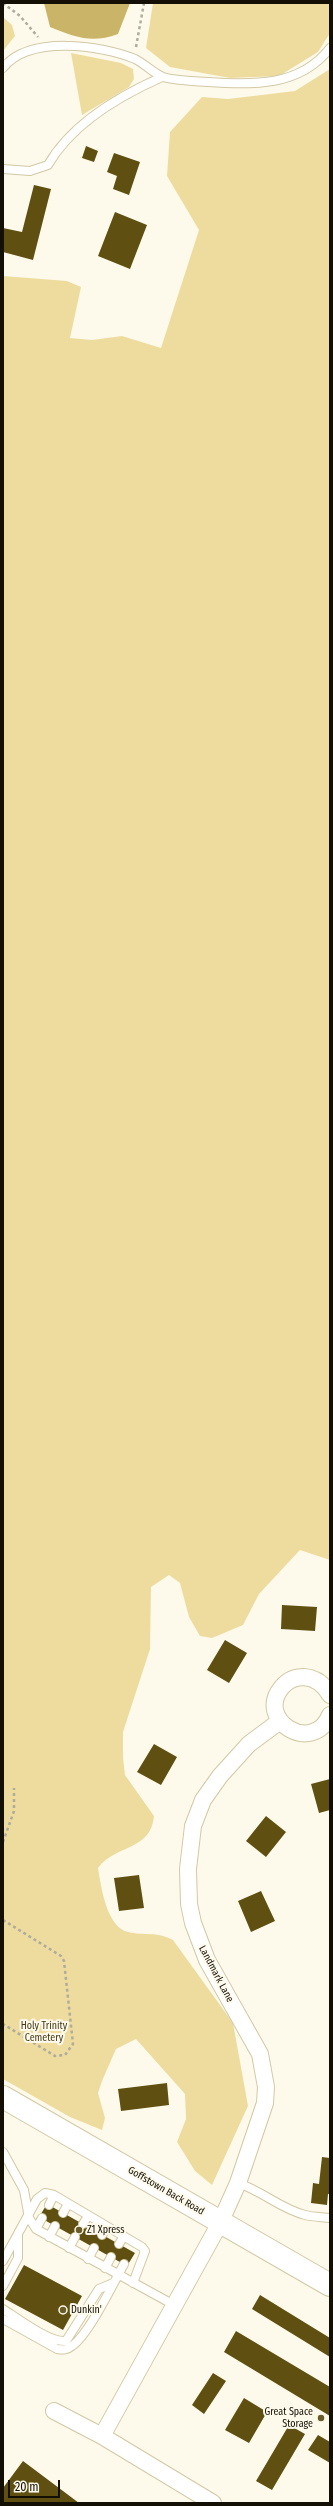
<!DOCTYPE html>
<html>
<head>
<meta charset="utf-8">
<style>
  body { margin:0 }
  #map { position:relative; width:333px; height:2506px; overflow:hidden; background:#fefaeb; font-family:"Fira Sans Condensed",sans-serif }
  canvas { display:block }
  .frame { position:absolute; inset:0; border:4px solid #130f04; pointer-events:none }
  .scale { position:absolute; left:8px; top:2480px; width:52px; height:18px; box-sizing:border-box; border:2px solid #130f04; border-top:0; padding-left:5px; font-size:12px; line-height:14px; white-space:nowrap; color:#130f04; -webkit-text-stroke:3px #fefaeb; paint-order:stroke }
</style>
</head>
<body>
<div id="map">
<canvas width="333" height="2506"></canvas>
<div class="frame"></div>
<div class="scale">20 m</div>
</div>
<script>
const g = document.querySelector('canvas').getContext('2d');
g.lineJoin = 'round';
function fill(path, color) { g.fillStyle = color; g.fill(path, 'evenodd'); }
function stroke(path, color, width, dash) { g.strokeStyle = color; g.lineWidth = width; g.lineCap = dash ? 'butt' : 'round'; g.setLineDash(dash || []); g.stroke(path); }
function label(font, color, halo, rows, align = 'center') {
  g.font = font + ' "Fira Sans Condensed",sans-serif'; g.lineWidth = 4; g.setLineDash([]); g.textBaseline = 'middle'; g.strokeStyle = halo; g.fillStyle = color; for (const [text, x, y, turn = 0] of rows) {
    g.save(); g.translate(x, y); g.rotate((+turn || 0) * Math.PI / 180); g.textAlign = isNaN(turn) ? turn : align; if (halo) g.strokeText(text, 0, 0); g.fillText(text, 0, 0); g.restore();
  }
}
fill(new Path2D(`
  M153 3H330V33L318 52 279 76 230 78 170 67 146 48Z
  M3 17 12 25 15 36 3 51Z
  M71 53 121 63 133 69 134 79 129 87 82 115Z
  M330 69V1560L300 1550 259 1594 243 1625 212 1638 200 1636 189 1617 180 1583 169 1575 151 1587 150 1649 123 1732V1758L125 1775 154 1816C151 1851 116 1844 98 1868 101 1885 106 1927 128 1932 145 1936 156 1931 173 1940L233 2023 248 2106 212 2185 195 2171 177 2142 186 2119 185 2094 136 2039 116 2049 102 2081 98 2093 105 2118 102 2130 70 2117 3 2079V276L67 281 81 287 70 338 92 340 122 336 161 348 199 230 167 176 170 132 202 97 228 99 295 91Z`), '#eedc9e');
fill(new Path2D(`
  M44 3H130L118 34C91 44 76 37 50 27Z`), '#cab468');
fill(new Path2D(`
  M86 146 98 151 94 162 82 158Z
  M114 153 140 162 129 195 113 189 117 176 107 172Z
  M34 185 51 189 33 260 3 252V228L22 232Z
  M115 212 147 225 130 269 98 256Z
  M282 1605 317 1607 315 1631 281 1629Z
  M225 1640 247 1653 229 1683 207 1670Z
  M154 1744 177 1757 161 1785 137 1772Z
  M330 1779V1810L319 1813 311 1784Z
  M266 1816 286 1832 266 1857 246 1841Z
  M139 1875 144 1908 119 1911 114 1878Z
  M261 1891 275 1921 251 1932 238 1901Z
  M167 2083 169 2105 121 2111 118 2089Z
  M322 2157 330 2158V2194H328L327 2205 311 2203 313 2183 319 2184Z
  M47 2204 135 2253 127 2266 39 2217Z
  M24 2265 82 2296 63 2330 5 2299Z
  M260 2295 330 2338V2357L252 2309Z
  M236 2331 330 2387V2416L224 2352Z
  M213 2373 226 2381 204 2414 192 2405Z
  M244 2398 267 2412 249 2443 225 2430Z
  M289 2425 305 2434 272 2490 256 2481Z
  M318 2435 330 2442V2463L308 2450Z
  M23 2461 79 2503H3V2488Z`), '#5f5012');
const lane = new Path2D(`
  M3 68C29 35 101 45 135 59 145 64 153 73 163 77 177 81 194 81 208 82 252 85 300 87 330 48
  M3 169 30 171 48 165C72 123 119 96 162 77
  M3 2152 24 2190 29 2218 36 2229 174 2305
  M238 2183C262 2191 281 2209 305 2215 313 2217 322 2217 330 2218
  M49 2205 54 2195
  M63 2213 68 2204
  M83 2224 88 2216
  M36 2229 42 2218
  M102 2235 107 2227
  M49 2237 55 2226
  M119 2244 124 2236
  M69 2248 75 2237
  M88 2259 94 2248
  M3 2261 37 2199 45 2193 54 2195 142 2247 145 2251 133 2283
  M105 2268 111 2257
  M3 2286 18 2258V2235
  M3 2309C17 2318 50 2343 66 2341L99 2289 113 2283
  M3 2319 57 2349C63 2350 67 2350 72 2346 89 2334 113 2284 124 2264`);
const street = new Path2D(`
  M330 1695C324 1684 316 1678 304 1677 295 1677 287 1681 282 1687 254 1720 313 1756 330 1715
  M54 2411 102 2436 213 2503
  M102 2436 220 2223 238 2183 265 2103 266 2087 260 2054 207 1960 193 1923 189 1904 188 1869 193 1826 203 1800 220 1776 249 1744 280 1721`);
const secondary = new Path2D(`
  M3 2097 330 2285`);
stroke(lane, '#d2c8a4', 10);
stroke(street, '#d2c8a4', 18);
stroke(secondary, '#d2c8a4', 24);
stroke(new Path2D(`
  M3 3 20 16 38 37
  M136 47 144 3
  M3 1842 14 1811V1788
  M3 1920 61 1956 64 1961 73 2044 65 2055 55 2056 3 2024`), '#afab9d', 2.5, [3, 3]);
stroke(lane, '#fff', 8);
stroke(street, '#fff', 16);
stroke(secondary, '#fff', 22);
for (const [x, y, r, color] of [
  [79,2230,4,"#6a5c29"],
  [63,2310,4,"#6a5c29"],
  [321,2418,4,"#6a5c29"]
]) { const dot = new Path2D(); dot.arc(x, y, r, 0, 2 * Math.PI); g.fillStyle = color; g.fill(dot); stroke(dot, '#fefaeb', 1.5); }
label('10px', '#130f04', '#fefaeb', [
  ["Landmark Lane",216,1974,62],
  ["Goffstown Back Road",166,2191,30]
]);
label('10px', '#423917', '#fefaeb', [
  ["Holy Trinity",44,2026],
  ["Cemetery",44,2038]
]);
label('10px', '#130f04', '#fefaeb', [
  ["Z1 Xpress",87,2230],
  ["Dunkin'",71,2310],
  ["Great Space",313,2412,"right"],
  ["Storage",313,2424,"right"]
], 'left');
</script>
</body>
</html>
